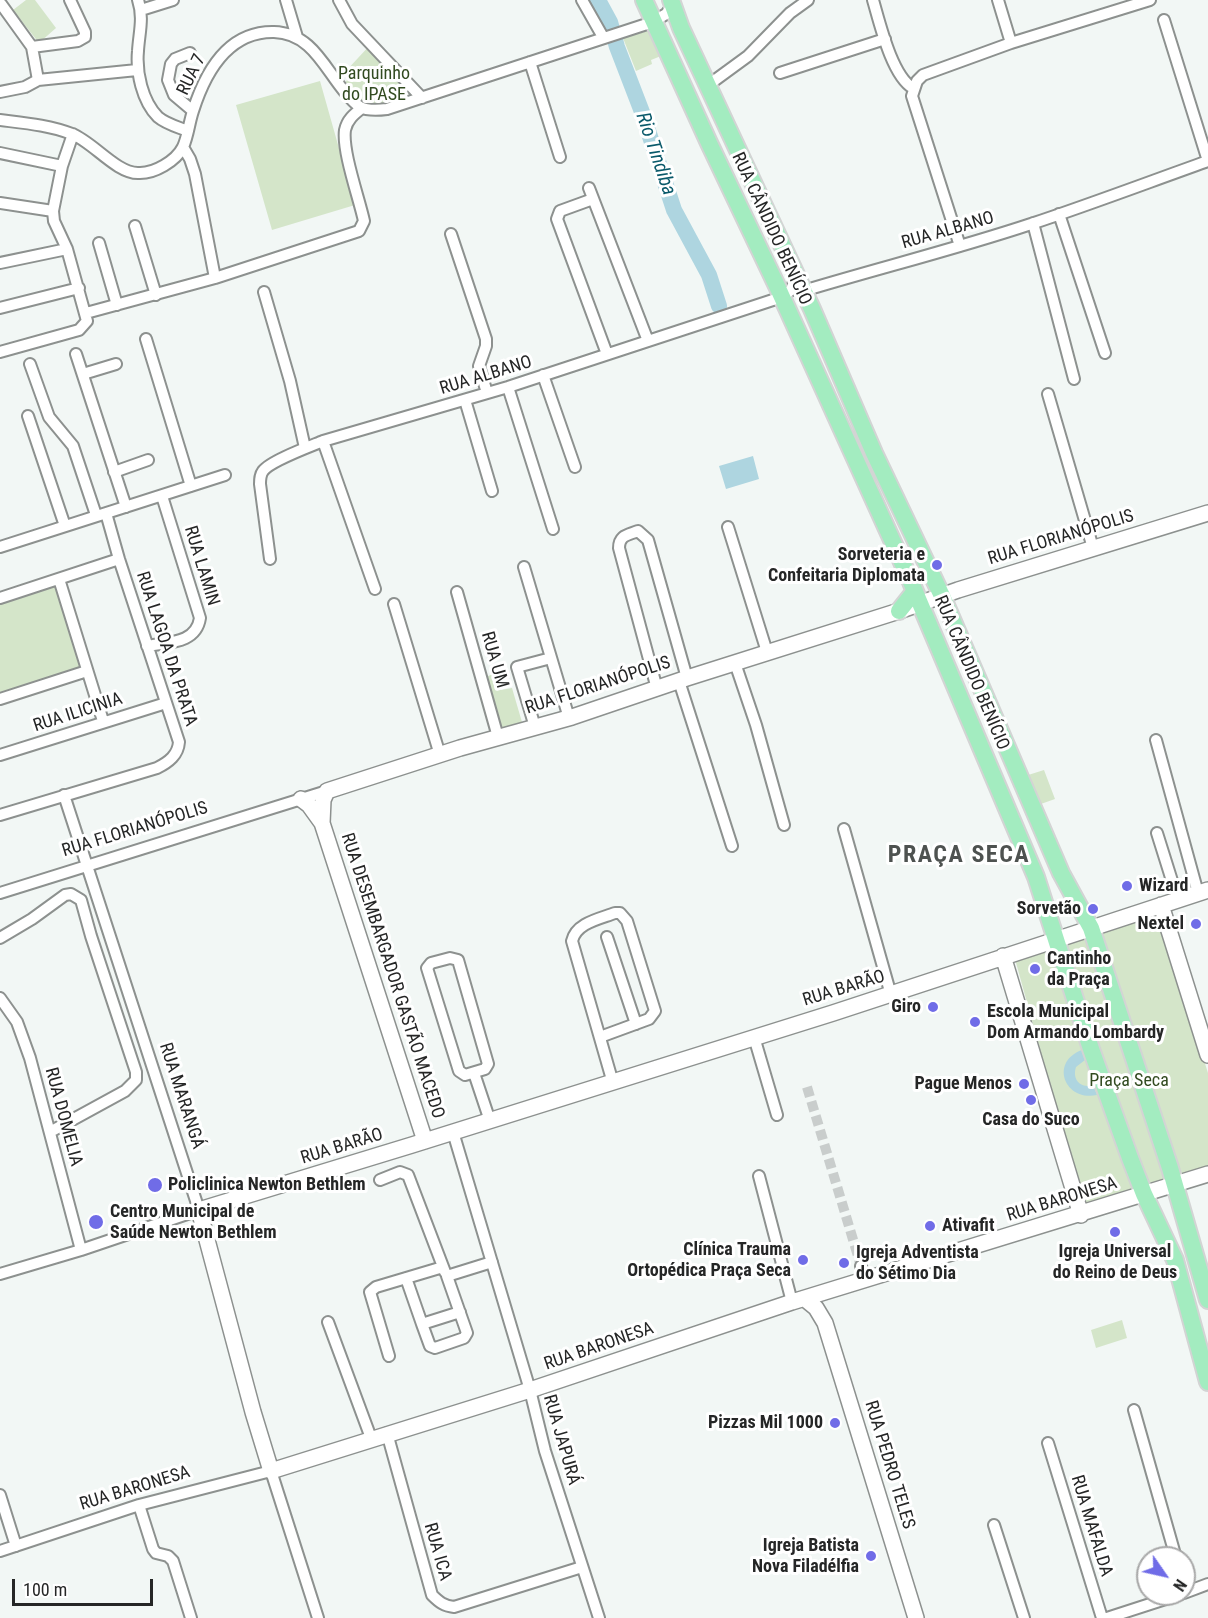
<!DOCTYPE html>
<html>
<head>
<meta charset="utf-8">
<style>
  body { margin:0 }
  #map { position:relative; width:1208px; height:1618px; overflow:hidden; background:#f2f7f5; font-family:"Roboto Condensed",sans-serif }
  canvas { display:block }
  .north { position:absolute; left:1136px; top:1546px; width:60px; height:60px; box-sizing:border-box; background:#fff; border:2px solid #a8a8a8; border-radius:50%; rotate:124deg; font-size:16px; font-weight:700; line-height:24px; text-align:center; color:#252626 }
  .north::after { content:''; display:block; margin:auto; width:21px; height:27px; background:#706ce7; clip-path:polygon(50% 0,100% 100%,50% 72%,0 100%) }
  .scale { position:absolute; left:12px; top:1579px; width:141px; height:27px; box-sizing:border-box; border:3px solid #252626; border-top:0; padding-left:8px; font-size:18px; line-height:21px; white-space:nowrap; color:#252626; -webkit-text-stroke:4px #fff; paint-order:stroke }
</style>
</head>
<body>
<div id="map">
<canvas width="1208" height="1618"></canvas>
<div class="north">N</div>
<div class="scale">100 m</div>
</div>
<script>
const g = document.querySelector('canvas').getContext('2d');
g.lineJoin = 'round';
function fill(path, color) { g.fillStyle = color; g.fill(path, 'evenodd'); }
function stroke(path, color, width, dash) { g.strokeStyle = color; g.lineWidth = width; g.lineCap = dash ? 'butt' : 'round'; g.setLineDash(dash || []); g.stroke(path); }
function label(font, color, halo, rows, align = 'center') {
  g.font = font + ' "Roboto Condensed",sans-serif'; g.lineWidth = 6; g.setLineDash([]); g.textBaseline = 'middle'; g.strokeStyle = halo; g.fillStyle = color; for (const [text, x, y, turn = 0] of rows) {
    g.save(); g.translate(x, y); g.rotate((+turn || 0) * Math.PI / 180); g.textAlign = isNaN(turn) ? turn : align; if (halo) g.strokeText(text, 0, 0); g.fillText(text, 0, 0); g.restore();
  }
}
fill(new Path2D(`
  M26 0H35L56 28 39 43 13 10Z
  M651 30 661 56 651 60 652 64 636 71 623 38Z
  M371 44 406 87 405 100 384 110 362 108 341 87 349 78 345 72Z
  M320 81 355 205 272 230 236 105Z
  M59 579 85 666 0 693V598Z
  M496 673 501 690 512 688 524 729 501 736 483 678Z
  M1044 770 1055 799 1038 805 1025 776Z
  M1156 909 1208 1073V1168L1084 1209 1015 959Z
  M1122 1320 1127 1338 1096 1348 1091 1330Z`), '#d4e5c9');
fill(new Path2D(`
  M753 456 759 479 726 489 719 466Z
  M1082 1050 1085 1060 1076 1067C1072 1079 1080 1089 1093 1085L1097 1095C1065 1102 1049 1062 1082 1050Z`), '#aed5e0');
stroke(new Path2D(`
  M598 0 610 22 617 47 642 112 674 210 709 275 719 306`), '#aed5e0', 16);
stroke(new Path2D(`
  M807 1087 861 1266`), '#c9cdcc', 10, [10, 5]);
const street = new Path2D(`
  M138 0C144 18 139 33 138 51 136 72 142 101 158 117 166 124 178 127 188 131
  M286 0 297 37
  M339 0 352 24 422 98
  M582 0 603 37
  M873 0C880 24 892 76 913 88
  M998 0 1011 43
  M1 4 32 47 38 80
  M141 10 173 0
  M1164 20 1208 161
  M32 47 78 41 85 37V32L70 0
  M190 53 175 59 171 64 168 80 174 95 193 111
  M530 62 560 157
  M780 73 885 39
  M707 86 748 56 790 13 808 0
  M0 92 25 87 38 80 137 70
  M0 120C24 123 49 125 72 134 93 142 116 173 138 173 154 174 176 161 183 147 188 136 189 123 193 111 205 73 227 31 274 32 311 33 324 67 344 91 349 97 354 103 360 107 368 111 379 110 387 109L653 22 666 14 673 5
  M183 147 190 159 195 174 215 278
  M0 153 62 166
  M589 188 648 341
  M593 199 560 211 557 219 607 354
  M0 203 53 211
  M1059 214 1105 353
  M1033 223 1074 379
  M135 226 156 295
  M451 234 486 339V346L479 366 487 393
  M99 243 117 305
  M960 246 912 96 917 81 923 75 1011 43 1150 0
  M0 263 67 249
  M803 291C879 268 956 249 1031 224 1091 204 1149 182 1208 161
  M264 292 290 381 305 448
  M0 308 79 288
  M86 313 215 278 359 231 364 221C359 198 342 151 345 130 347 120 354 114 362 108
  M146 339 191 486
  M0 352 79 330 87 321 67 249 54 221 53 211 62 166 73 134
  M76 354 126 507
  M30 364 49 417 73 446 96 515
  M83 374 116 364
  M543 375 575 467
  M508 387 553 529
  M1048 394 1093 548
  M465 400 492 491
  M28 416 65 526
  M323 441 375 589
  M114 472 148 460
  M728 527 767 652
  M0 547 225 475
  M270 559 260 484C260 479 260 475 263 471 270 461 311 446 323 441L508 387 782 297 791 290 796 277
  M524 567 569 718
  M59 579 103 721
  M457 592 498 737
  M0 598 119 559
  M394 604 440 755
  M147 646C168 642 196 644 200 618L162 496
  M735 663 756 725 784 825
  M679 681 732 846
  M657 689 619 548C619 535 628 535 638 531L648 540 687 678
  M0 699 87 671
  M535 727 517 667 551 658
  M1156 740 1198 893
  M0 755 166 703
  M0 815 157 768C169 762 178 755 179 742L119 559 106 513
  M844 829 891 995
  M1157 833 1178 900
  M0 893 327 791
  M607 937 636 1024
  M0 938 32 919 65 895 71 894 81 900 91 936 136 1072V1080L125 1091 50 1132
  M450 958 458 960 488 1064 485 1069 465 1075 459 1071 427 968 431 963Z
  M0 998 17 1022 30 1058 81 1250
  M600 1037 649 1019 655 1011 627 921 620 913H615C599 919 576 923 572 941L613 1083
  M754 1037 777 1115
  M474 1073 490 1121
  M453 1132 530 1390 545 1451 599 1618
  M759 1176 792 1302
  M380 1180 400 1172 408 1175 445 1272
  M861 1266 865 1281
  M0 1274 81 1250 199 1210 64 795
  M406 1278 422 1324
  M460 1312 422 1324 430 1346 435 1348 464 1338 467 1333 447 1276 492 1262
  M328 1322 371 1438
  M389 1356 370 1292 376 1287 443 1267
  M1134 1410 1176 1558
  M387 1433 432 1595C439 1602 444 1606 454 1607L582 1567
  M1048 1443 1102 1618
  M0 1495 16 1546
  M139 1505 153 1549 156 1553 168 1556 173 1561 191 1618
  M994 1525 1024 1618
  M0 1551 139 1505 271 1471 318 1618
  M1184 1593 1208 1584
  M1107 1618 1181 1594`);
const secondary = new Path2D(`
  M301 799 309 805 322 823
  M1208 890 833 1013 412 1145 199 1210 253 1412 271 1471 530 1390 792 1302 1208 1174
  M1161 905 1208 1055
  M1003 956 1081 1215
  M425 1141 322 823 323 800 327 791 460 748 572 717 687 678 899 611 958 590 1208 513
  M805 1299 816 1308 825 1323 916 1618`);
const primary = new Path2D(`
  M644 0 709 143 777 286 911 582 1036 877 1091 1049 1130 1158 1144 1194 1175 1260 1208 1382
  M671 0 681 28 812 309 874 453 942 596 1061 873 1091 928 1170 1168 1208 1300
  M899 611 915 591`);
stroke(street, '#8d918f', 14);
stroke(secondary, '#8d918f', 18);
stroke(primary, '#d3d4d4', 20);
stroke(street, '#fff', 10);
stroke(secondary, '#fff', 15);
stroke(primary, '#a3ecc0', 16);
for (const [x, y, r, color] of [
  [937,565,6,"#706ce7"],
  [1127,886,6,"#706ce7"],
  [1093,909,6,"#706ce7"],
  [1196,924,6,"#706ce7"],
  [1035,969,6,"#706ce7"],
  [933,1007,6,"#706ce7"],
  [975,1022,6,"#706ce7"],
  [1024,1084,6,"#706ce7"],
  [1031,1100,6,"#706ce7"],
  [155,1185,8,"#706ce7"],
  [96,1222,8,"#706ce7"],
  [930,1226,6,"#706ce7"],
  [1115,1232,6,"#706ce7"],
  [803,1260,6,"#706ce7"],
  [844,1263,6,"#706ce7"],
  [835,1423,6,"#706ce7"],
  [871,1556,6,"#706ce7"]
]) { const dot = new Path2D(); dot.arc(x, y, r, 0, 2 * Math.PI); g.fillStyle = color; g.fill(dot); stroke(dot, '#fff', 2); }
label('18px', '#324b20', '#fff', [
  ["Parquinho",374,74],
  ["do IPASE",374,95],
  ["Praça Seca",1129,1081]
]);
label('18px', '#252626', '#fff', [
  ["RUA 7",192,75,-64],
  ["RUA CÂNDIDO BENÍCIO",771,229,65],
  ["RUA ALBANO",948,231,-16],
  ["RUA ALBANO",486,376,-17],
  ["RUA FLORIANÓPOLIS",1061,538,-17],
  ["RUA LAMIN",201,566,73],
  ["RUA LAGOA DA PRATA",166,649,72],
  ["RUA UM",494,660,74],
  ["RUA CÂNDIDO BENÍCIO",971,673,67],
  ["RUA FLORIANÓPOLIS",598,686,-18],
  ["RUA ILICINIA",78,713,-18],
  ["RUA FLORIANÓPOLIS",135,830,-17],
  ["RUA DESEMBARGADOR GASTÃO MACEDO",392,976,72],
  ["RUA BARÃO",844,989,-17],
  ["RUA MARANGÁ",181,1096,72],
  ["RUA DOMELIA",63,1117,75],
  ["RUA BARÃO",342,1147,-17],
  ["RUA BARONESA",1062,1200,-17],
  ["RUA BARONESA",599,1347,-19],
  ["RUA JAPURÁ",561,1440,74],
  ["RUA PEDRO TELES",889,1465,73],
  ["RUA BARONESA",135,1489,-17],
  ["RUA MAFALDA",1091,1526,73],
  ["RUA ICA",437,1552,74]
]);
label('bold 18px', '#252626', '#fff', [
  ["Sorveteria e",925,555],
  ["Confeitaria Diplomata",925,576],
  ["Wizard",1139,886,"left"],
  ["Sorvetão",1081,909],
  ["Nextel",1184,924],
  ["Cantinho",1047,959,"left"],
  ["da Praça",1047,980,"left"],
  ["Giro",921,1007],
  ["Escola Municipal",987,1012,"left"],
  ["Dom Armando Lombardy",987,1033,"left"],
  ["Pague Menos",1012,1084],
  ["Casa do Suco",1031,1120,"center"],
  ["Policlinica Newton Bethlem",168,1185,"left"],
  ["Centro Municipal de",110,1212,"left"],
  ["Saúde Newton Bethlem",110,1233,"left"],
  ["Ativafit",942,1226,"left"],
  ["Clínica Trauma",791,1250],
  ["Ortopédica Praça Seca",791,1271],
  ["Igreja Universal",1115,1252,"center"],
  ["do Reino de Deus",1115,1273,"center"],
  ["Igreja Adventista",856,1253,"left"],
  ["do Sétimo Dia",856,1274,"left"],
  ["Pizzas Mil 1000",823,1423],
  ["Igreja Batista",859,1546],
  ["Nova Filadélfia",859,1567]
], 'right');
label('italic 20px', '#09596a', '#fff', [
  ["Rio Tindiba",655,154,71]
]);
g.letterSpacing = '1.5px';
label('bold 24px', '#4e5250', '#fff', [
  ["PRAÇA SECA",959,856]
]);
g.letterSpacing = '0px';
</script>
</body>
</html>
